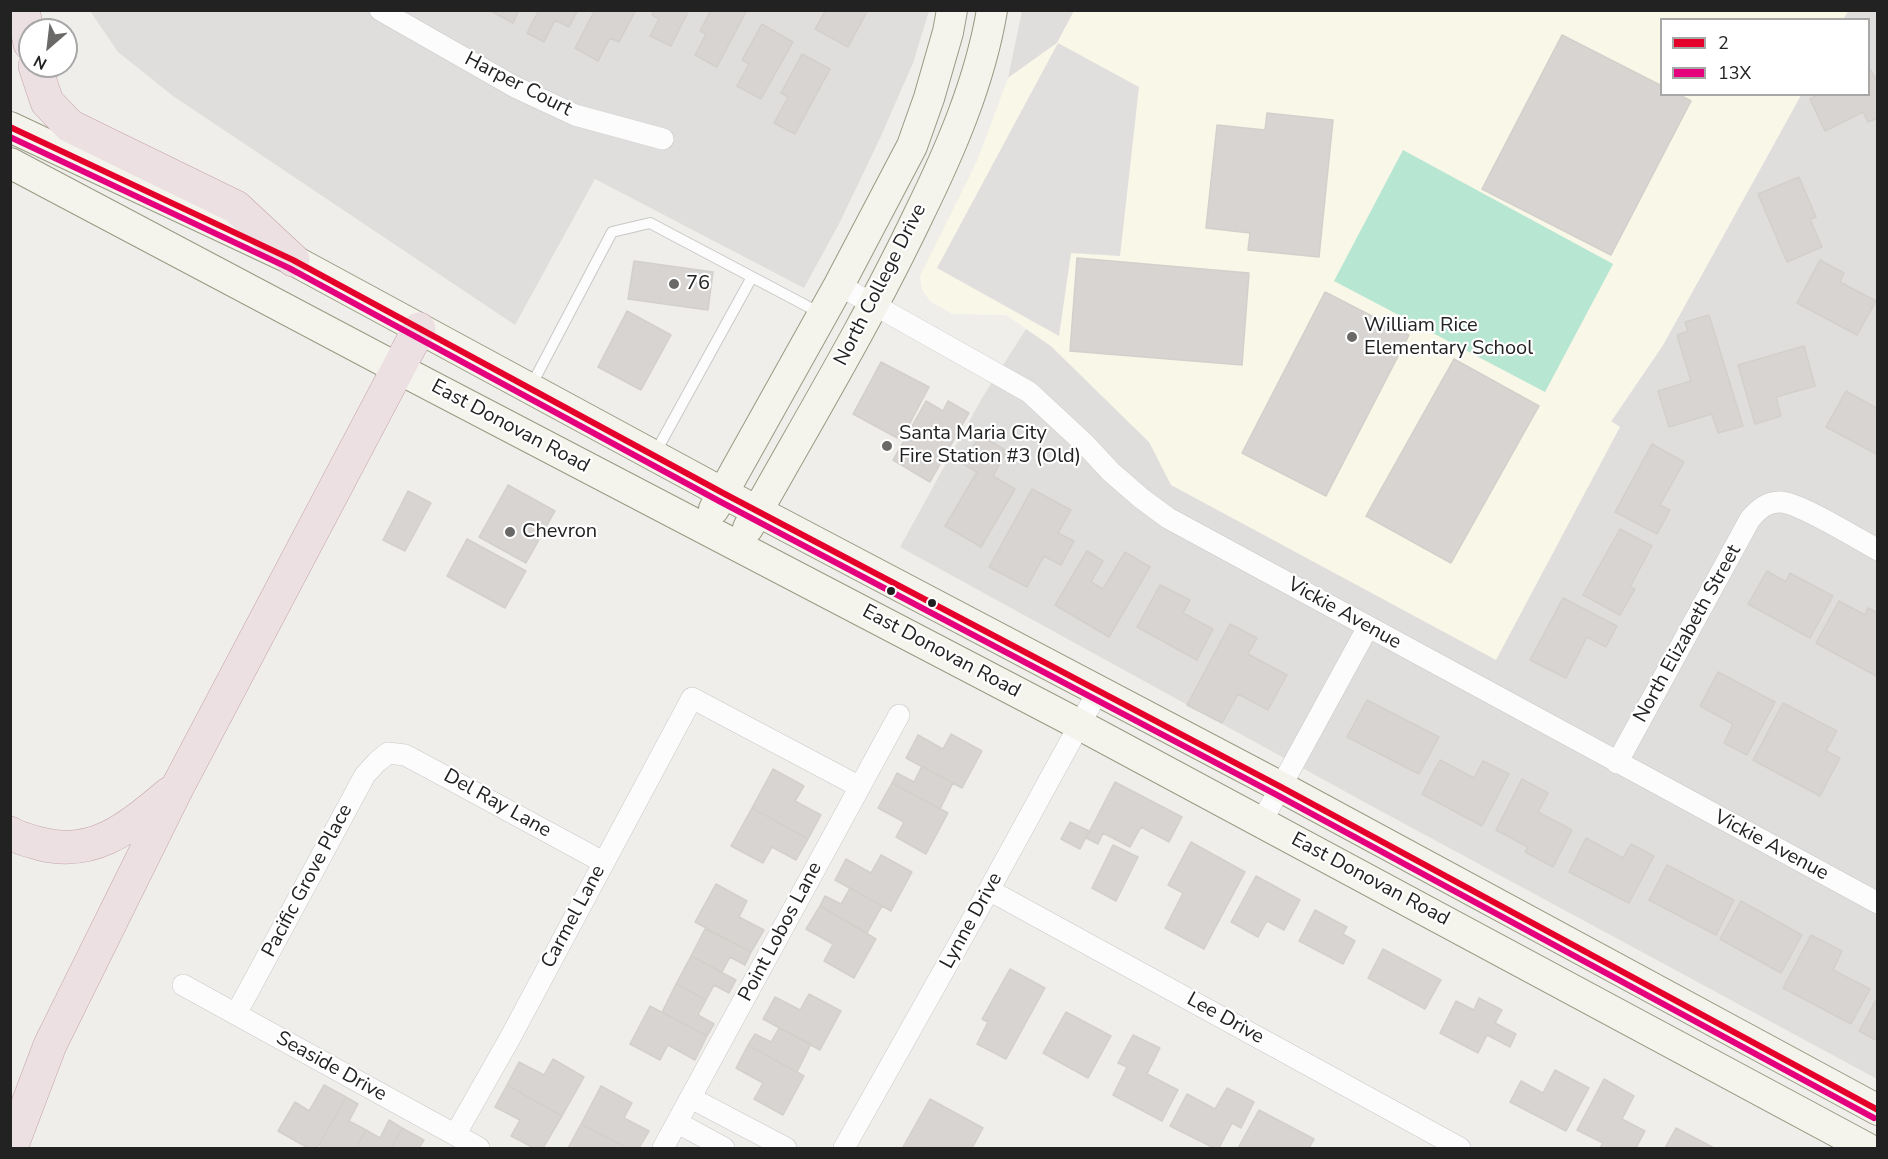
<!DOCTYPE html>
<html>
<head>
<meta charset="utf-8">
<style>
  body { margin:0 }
  #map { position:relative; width:1888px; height:1159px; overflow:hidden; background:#f0eeeb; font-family:"Nunito Sans",sans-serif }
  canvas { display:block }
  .frame { position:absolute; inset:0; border:12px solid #222; pointer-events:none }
  .legend { position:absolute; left:1660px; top:18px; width:210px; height:78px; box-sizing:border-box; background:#fff; border:2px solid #a7a7a7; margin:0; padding:8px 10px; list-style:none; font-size:18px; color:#222 }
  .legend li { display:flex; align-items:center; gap:12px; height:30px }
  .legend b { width:30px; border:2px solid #a7a7a7 }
  .north { position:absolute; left:18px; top:18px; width:60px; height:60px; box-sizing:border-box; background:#fff; border:2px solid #a7a7a7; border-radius:50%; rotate:208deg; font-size:16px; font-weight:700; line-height:24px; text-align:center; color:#222 }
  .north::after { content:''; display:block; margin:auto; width:21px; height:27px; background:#6a6968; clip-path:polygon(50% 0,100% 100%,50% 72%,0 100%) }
</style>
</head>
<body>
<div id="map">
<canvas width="1888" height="1159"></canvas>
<div class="frame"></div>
<ul class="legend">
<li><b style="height:8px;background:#e4002b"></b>2</li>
<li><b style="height:8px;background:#e5007d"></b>13X</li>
</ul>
<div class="north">N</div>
</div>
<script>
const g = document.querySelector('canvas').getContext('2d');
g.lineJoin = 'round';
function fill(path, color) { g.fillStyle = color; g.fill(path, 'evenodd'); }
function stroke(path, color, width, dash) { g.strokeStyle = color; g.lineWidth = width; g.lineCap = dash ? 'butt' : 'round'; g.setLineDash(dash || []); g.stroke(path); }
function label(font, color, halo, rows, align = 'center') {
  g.font = font + ' "Nunito Sans",sans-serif'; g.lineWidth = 4.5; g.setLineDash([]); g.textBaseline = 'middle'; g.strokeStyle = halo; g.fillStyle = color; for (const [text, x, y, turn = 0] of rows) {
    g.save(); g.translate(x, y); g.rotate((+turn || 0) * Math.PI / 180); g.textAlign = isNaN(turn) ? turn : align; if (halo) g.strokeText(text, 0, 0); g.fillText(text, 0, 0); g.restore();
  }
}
fill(new Path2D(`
  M90 11H929L913 63 881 136 840 222 804 288 595 179 515 325 173 96 118 52Z
  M1022 11H1074L1057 43 1008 78Z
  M1848 11H1877V1079L1366 803 900 547 982 398 1026 329 1051 346 1149 442 1155 451 1620 427 1611 422 1663 345 1801 95 1868 94V20L1843 19Z`), '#dfdedc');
fill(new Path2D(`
  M1074 11H1848L1843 20H1662V94L1801 95 1663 345 1611 421 1620 427 1496 660 1171 485 1149 442 1051 346 1006 315 952 314 930 301 922 290 920 276 977 161 1008 78 1057 43Z`), '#f8f7e8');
fill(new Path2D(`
  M1403 150 1613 264 1545 392 1334 281Z`), '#b7e6d2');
fill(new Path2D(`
  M1058 43 1139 87 1120 256 1071 253 1059 336 937 268Z`), '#e0dfde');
const building = new Path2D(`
  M489 10H519L513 23Z
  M539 10H578L569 27 555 20 544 42 527 33Z
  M595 10H636L619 42 610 38 598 61 575 48Z
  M654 10H689L671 46 650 36 659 19 652 15Z
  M711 10H747L717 67 695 55 706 34 700 31Z
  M826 10H868L848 47 815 29Z
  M762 24 793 42 761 99 737 86 749 64 742 60Z
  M1562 35 1662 86V94H1678L1691 101 1611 255 1482 189Z
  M802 54 830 69 795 134 774 123 788 97 781 93Z
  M1871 70 1878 83V118L1868 122 1863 112 1825 131 1810 99 1820 94H1868V71Z
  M1267 113 1333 120 1319 257 1248 250 1250 233 1206 228 1217 125 1265 130Z
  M1799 177 1816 217 1810 219 1822 247 1787 262 1758 194Z
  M1077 258 1249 273 1242 365 1070 351Z
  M1820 260 1844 273 1840 282 1876 301 1857 335 1797 303Z
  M634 261 713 272 708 310 628 299Z
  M1325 292 1409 335 1326 496 1242 453Z
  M627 311 671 335 641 390 598 367Z
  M1709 315 1743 426 1718 433 1712 414 1669 427 1658 391 1691 381 1677 335 1688 331 1685 322Z
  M1804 346 1815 386 1776 397 1781 416 1755 424 1738 365Z
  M1454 359 1539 406 1451 563 1366 516Z
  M881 362 929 387 901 440 853 414Z
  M1846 391 1878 409V455L1826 427Z
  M926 401 943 411 948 401 969 413 930 482 893 460Z
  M980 435 1007 451 993 476 1015 489 981 547 945 526 977 472 963 464Z
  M1652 444 1684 462 1660 505 1670 510 1657 534 1615 512Z
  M508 485 555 511 526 563 479 537Z
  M1032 489 1071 510 1058 533 1074 541 1061 565 1044 556 1027 587 989 567Z
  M408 491 431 503 405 551 383 540Z
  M1620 529 1652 546 1630 587 1635 589 1620 615 1583 595Z
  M467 539 526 571 505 608 447 576Z
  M1087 551 1103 561 1091 582 1103 589 1125 552 1150 567 1109 637 1055 605Z
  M1767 571 1786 582 1790 573 1833 596 1810 638 1748 604Z
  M1160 585 1190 600 1183 613 1213 629 1197 660 1137 627Z
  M1563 598 1617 626 1606 647 1587 637 1566 678 1530 660Z
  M1839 601 1865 615 1868 608 1878 613V677L1816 643Z
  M1230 624 1257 638 1248 654 1287 675 1268 710 1238 694 1222 723 1187 705Z
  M1718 672 1775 702 1747 755 1724 743 1733 724 1700 706Z
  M1367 700 1439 737 1419 774 1347 737Z
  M1783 703 1837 731 1826 751 1840 758 1820 796 1753 760Z
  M951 734 982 751 962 788 906 758 918 735 943 749Z
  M1440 760 1474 778 1483 761 1509 774 1482 826 1422 794Z
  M922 766 953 783 940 809 892 783 897 773 914 782Z
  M773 769 804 786 795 801 821 815 808 839 752 808Z
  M1522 779 1548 793 1538 812 1572 830 1553 867 1525 852 1528 847 1496 830Z
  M1115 782 1182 817 1169 842 1141 827 1130 847 1103 833 1098 844 1086 838Z
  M892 783 948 813 926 854 896 837 904 822 878 808Z
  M752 808 808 839 796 860 772 847 763 863 731 846Z
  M1070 822 1089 831 1080 849 1061 839Z
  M1586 838 1623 858 1631 844 1654 856 1629 903 1569 872Z
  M1191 842 1245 872 1204 949 1165 928 1183 893 1168 885Z
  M1113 845 1138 857 1116 901 1092 888Z
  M881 855 912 872 891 911 835 880 846 859 871 873Z
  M1667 865 1734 900 1716 935 1649 900Z
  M1256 876 1300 900 1284 930 1267 921 1258 937 1231 922Z
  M716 884 747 901 739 917 764 930 751 952 695 922Z
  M850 888 882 906 867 933 820 906 825 896 841 904Z
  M1741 901 1802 935 1781 973 1720 939Z
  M820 906 876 939 854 978 824 961 833 944 806 929Z
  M1315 910 1347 927 1343 934 1355 941 1343 964 1299 941Z
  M705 929 751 952 745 965 730 957 722 972 691 956Z
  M1811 935 1842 951 1833 970 1870 989 1851 1024 1783 988Z
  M1383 949 1441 980 1425 1009 1368 978Z
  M691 956 736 980 729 993 714 985 706 1000 676 984Z
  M1010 969 1045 988 1006 1059 977 1044 988 1022 982 1019Z
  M676 984 706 1000 698 1015 714 1024 707 1036 662 1012Z
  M809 994 841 1011 820 1050 763 1019 775 997 800 1010Z
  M1479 998 1502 1010 1495 1023 1516 1034 1510 1047 1487 1035 1478 1053 1440 1033 1456 1001 1474 1010Z
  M1877 998H1878V1041L1859 1031Z
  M650 1006 707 1036 695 1060 668 1045 660 1060 630 1044Z
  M1066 1012 1111 1036 1088 1078 1043 1053Z
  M779 1028 811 1044 797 1072 748 1045 755 1034 771 1042Z
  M1133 1035 1160 1048 1147 1074 1178 1090 1162 1121 1113 1095 1127 1067 1118 1063Z
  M748 1045 804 1076 783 1115 754 1099 763 1083 736 1068Z
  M553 1059 584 1077 562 1116 507 1085 519 1062 544 1075Z
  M1555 1070 1589 1088 1566 1131 1510 1102 1521 1081 1543 1093Z
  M1604 1079 1634 1096 1622 1119 1645 1131 1636 1148H1600L1603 1143 1577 1130Z
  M324 1085 346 1097 317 1148H308L278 1131 295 1102 309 1111Z
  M507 1085 562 1116 543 1148H534L511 1136 520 1120 495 1107Z
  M601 1086 632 1103 624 1118 649 1131 639 1148H627L581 1124Z
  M1227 1088 1254 1102 1241 1128 1232 1123 1219 1148H1214L1170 1126 1187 1094 1215 1109Z
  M346 1097 358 1104 349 1121 366 1130 356 1148H326L319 1145Z
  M930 1099 983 1128 972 1148 903 1147Z
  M1259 1110 1314 1139 1309 1148H1238Z
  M389 1120 402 1128 391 1148H356L366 1130 380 1138Z
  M581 1124 627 1148H568Z
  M402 1128 424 1140 419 1148H391Z
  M1676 1128 1714 1148H1665Z`);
fill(building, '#d7d4d2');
stroke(building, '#d3d0cc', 1.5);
const lane = new Path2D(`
  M531 386 612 232 650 223 822 314
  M654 455 752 277`);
const street = new Path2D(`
  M380 10 515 87 575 115 663 139
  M839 285 1029 392 1085 444 1111 472 1141 498 1168 518 1878 903
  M1617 763 1750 519C1758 510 1767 501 1781 502 1800 503 1858 539 1878 550
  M1262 821 1368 627
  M989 890 1460 1148
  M183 985 479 1148
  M236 1014 365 775 377 762 388 753 405 755 422 764 603 862
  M691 1098 786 1148
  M678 1123 724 1148
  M455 1135 510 1038 692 698 860 787
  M663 1148 899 715
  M844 1148 989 890 1098 691`);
const secondary = new Path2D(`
  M10 127 293 260 723 493 1281 787 1878 1110
  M10 163 397 368 1080 725 1867 1148
  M714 509 839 285 912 146 929 98 948 32 952 10
  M748 528C806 424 867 323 918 216 950 151 980 82 992 10`);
const highway = new Path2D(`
  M23 10 30 44
  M35 66 47 102 70 126 236 207 293 260
  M10 833C20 839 30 841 41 844 96 858 131 825 170 793
  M11 1148 50 1045 178 786 419 329`);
stroke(lane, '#c9c8c7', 12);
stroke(street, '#c9c8c7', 22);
stroke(secondary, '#999a82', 32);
stroke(highway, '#c5a2ac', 34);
stroke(lane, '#fdfcfc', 10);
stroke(street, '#fdfcfc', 21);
stroke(secondary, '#f4f4ed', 30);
stroke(highway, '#ece0e2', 33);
stroke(new Path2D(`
  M10 127 293 260 723 493 1281 787 1878 1110`), '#e4002b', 6);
stroke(new Path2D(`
  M10 137 289 268 719 501 1277 795 1874 1118`), '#e5007d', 6);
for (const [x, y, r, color] of [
  [674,284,6,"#6a6968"],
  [1352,337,6,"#6a6968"],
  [887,446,6,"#6a6968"],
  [510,532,6,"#6a6968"],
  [891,591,5,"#222"],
  [932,603,5,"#222"]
]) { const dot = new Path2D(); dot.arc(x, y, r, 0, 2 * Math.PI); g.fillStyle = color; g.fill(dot); stroke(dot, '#fff', 2); }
label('20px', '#222', '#fff', [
  ["Harper Court",518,85,27],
  ["North College Drive",881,285,-63],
  ["East Donovan Road",510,427,28],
  ["Vickie Avenue",1344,614,29],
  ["North Elizabeth Street",1688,634,-61],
  ["East Donovan Road",941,652,28],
  ["Del Ray Lane",497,804,29],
  ["Vickie Avenue",1771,846,28],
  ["East Donovan Road",1370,880,28],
  ["Pacific Grove Place",308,881,-62],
  ["Carmel Lane",574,917,-62],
  ["Lynne Drive",972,921,-61],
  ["Point Lobos Lane",781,932,-62],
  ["Lee Drive",1225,1019,29],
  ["Seaside Drive",331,1067,29]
]);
label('20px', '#222', '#fff', [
  ["76",686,284],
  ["William Rice",1364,326],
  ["Elementary School",1364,349],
  ["Santa Maria City",899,434],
  ["Fire Station #3 (Old)",899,457],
  ["Chevron",522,532]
], 'left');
</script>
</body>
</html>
